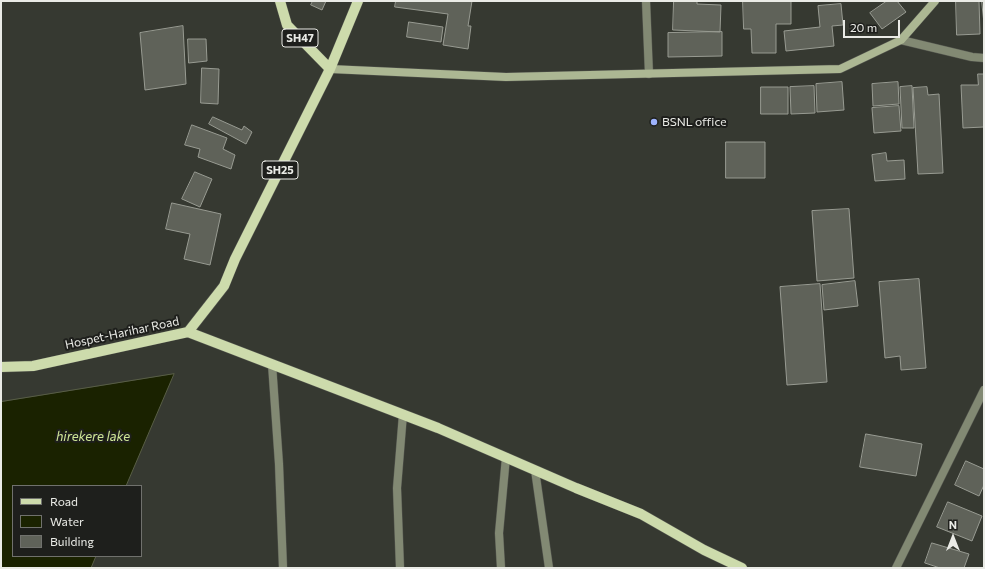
<!DOCTYPE html>
<html>
<head>
<meta charset="utf-8">
<style>
  body { margin:0 }
  #map { position:relative; width:985px; height:569px; overflow:hidden; background:#363931; font-family:Commissioner,sans-serif }
  canvas { display:block }
  .frame { position:absolute; inset:0; border:2px solid #eaebe6; pointer-events:none }
  .legend { position:absolute; left:12px; top:485px; width:130px; height:72px; box-sizing:border-box; background:#1e1f1c; border:1px solid #70716d; margin:0; padding:5px 7px; list-style:none; font-size:12px; color:#eaebe6 }
  .legend li { display:flex; align-items:center; gap:8px; height:20px }
  .legend b { width:20px; border:1px solid #70716d }
  .north { position:absolute; left:933px; top:517px; width:40px; height:40px; -webkit-text-stroke:3px #1e1f1c; paint-order:stroke; rotate:0deg; font-size:11px; font-weight:700; line-height:16px; text-align:center; color:#eaebe6 }
  .north::after { content:''; display:block; margin:auto; width:14px; height:18px; background:#eaebe6; clip-path:polygon(50% 0,100% 100%,50% 72%,0 100%) }
  .scale { position:absolute; left:843px; top:20px; width:57px; height:18px; box-sizing:border-box; border:2px solid #eaebe6; border-top:0; padding-left:5px; font-size:12px; line-height:14px; white-space:nowrap; color:#eaebe6; -webkit-text-stroke:3px #1e1f1c; paint-order:stroke }
</style>
</head>
<body>
<div id="map">
<canvas width="985" height="569"></canvas>
<div class="frame"></div>
<ul class="legend">
<li><b style="height:5px;background:#cddbac"></b>Road</li>
<li><b style="height:11px;background:#1a2200"></b>Water</li>
<li><b style="height:11px;background:#5f6259"></b>Building</li>
</ul>
<div class="north">N</div>
<div class="scale">20 m</div>
</div>
<script>
const g = document.querySelector('canvas').getContext('2d');
g.lineJoin = 'round';
function fill(path, color) { g.fillStyle = color; g.fill(path, 'evenodd'); }
function stroke(path, color, width, dash) { g.strokeStyle = color; g.lineWidth = width; g.lineCap = dash ? 'butt' : 'round'; g.setLineDash(dash || []); g.stroke(path); }
function label(font, color, halo, rows, align = 'center') {
  g.font = font + ' Commissioner,sans-serif'; g.lineWidth = 4; g.setLineDash([]); g.textBaseline = 'middle'; g.strokeStyle = halo; g.fillStyle = color; for (const [text, x, y, turn = 0] of rows) {
    g.save(); g.translate(x, y); g.rotate((+turn || 0) * Math.PI / 180); g.textAlign = isNaN(turn) ? turn : align; if (halo) g.strokeText(text, 0, 0); g.fillText(text, 0, 0); g.restore();
  }
}
const water = new Path2D(`
  M174 374 126 486H13V556H96L91 568H1V402Z`);
fill(water, '#1a2200');
stroke(water, '#585e45', 1);
const building = new Path2D(`
  M313 1H326L322 10 311 5Z
  M396 1H472L468 26H471L468 49 443 45 448 14 395 7Z
  M674 1H697V4L721 5 720 32 673 30Z
  M743 1H791V24H776V53H752L751 29H744Z
  M887 1H897L906 12 882 29 870 13Z
  M956 1H979L980 34 957 35Z
  M982 1H984V23Z
  M841 4 843 25 832 26 834 46 786 51 784 31 820 27 818 6Z
  M409 22 443 27 441 42 407 37Z
  M183 26 186 84 145 90 140 33Z
  M722 32V56L668 57V33Z
  M188 39H206L207 61 189 63Z
  M202 68 219 69 218 104 201 103Z
  M978 74H984V127L963 128 961 85H978Z
  M842 82 844 110 817 112 816 84Z
  M898 82 899 104 873 106 872 84Z
  M814 86 815 113 791 114 790 87Z
  M912 86 914 128H902L900 87Z
  M761 87H788V114H761Z
  M927 87 928 95 939 94 943 173 918 174 913 88Z
  M899 106 901 131 874 133 872 108Z
  M213 117 242 130 244 126 252 132 246 144 209 124Z
  M192 125 227 138 223 149 235 155 231 169 198 157 200 149 185 145Z
  M726 142H765V178H726Z
  M886 153 887 161 904 160 905 179 875 181 872 155Z
  M195 172 212 179 200 207 182 199Z
  M172 203 221 214 210 265 184 259 190 234 166 229Z
  M849 209 854 278 817 281 812 211Z
  M919 279 926 368 901 370 900 356 885 358 879 282Z
  M855 281 858 306 824 310 822 285Z
  M820 284 827 382 787 385 780 287Z
  M866 434 922 444 916 476 860 467Z
  M966 461 984 469V485L979 496 955 485Z
  M948 502 982 516 972 541 937 527Z
  M932 543 969 554 964 568H940L925 563Z`);
fill(building, '#5f6259');
stroke(building, '#989b92', 1);
const minor = new Path2D(`
  M646 1 649 74
  M901 40 972 57 984 58
  M272 364 279 464 283 568
  M535 470 549 568
  M400 568 397 488 403 414
  M501 568 499 533 506 457
  M896 568 984 390`);
const secondary = new Path2D(`
  M330 69 506 77 840 69 901 40 935 1`);
const primary = new Path2D(`
  M280 1 287 25 330 69
  M188 332 438 428 576 488 641 514 704 550 742 568
  M1 367 33 366 188 332 224 286 235 259 330 69 358 1`);
stroke(minor, '#53554e', 9);
stroke(secondary, '#53554e', 9);
stroke(primary, '#53554e', 11);
stroke(minor, '#828973', 8);
stroke(secondary, '#acb793', 8);
stroke(primary, '#cddbac', 10);
for (const [x, y, r, color] of [
  [654,122,4,"#9eb3fd"]
]) { const dot = new Path2D(); dot.arc(x, y, r, 0, 2 * Math.PI); g.fillStyle = color; g.fill(dot); stroke(dot, '#1e1f1c', 1.5); }
for (const [x, y, w] of [
  [300,38,36],
  [280,170,36]
]) { const box = new Path2D(); box.roundRect(x - w / 2, y - 9, w, 18, 3); g.fillStyle = '#1e1f1c'; g.fill(box); stroke(box, '#eaebe6', 1); }
label('bold 11px', '#eaebe6', null, [
  ["SH47",300,38],
  ["SH25",280,170]
]);
label('12px', '#eaebe6', '#1e1f1c', [
  ["BSNL office",662,122]
], 'left');
label('12px', '#eaebe6', '#1e1f1c', [
  ["Hospet-Harihar Road",122,333,-12]
]);
label('italic 13px', '#d0e797', '#1e1f1c', [
  ["hirekere lake",93,437]
]);
</script>
</body>
</html>
